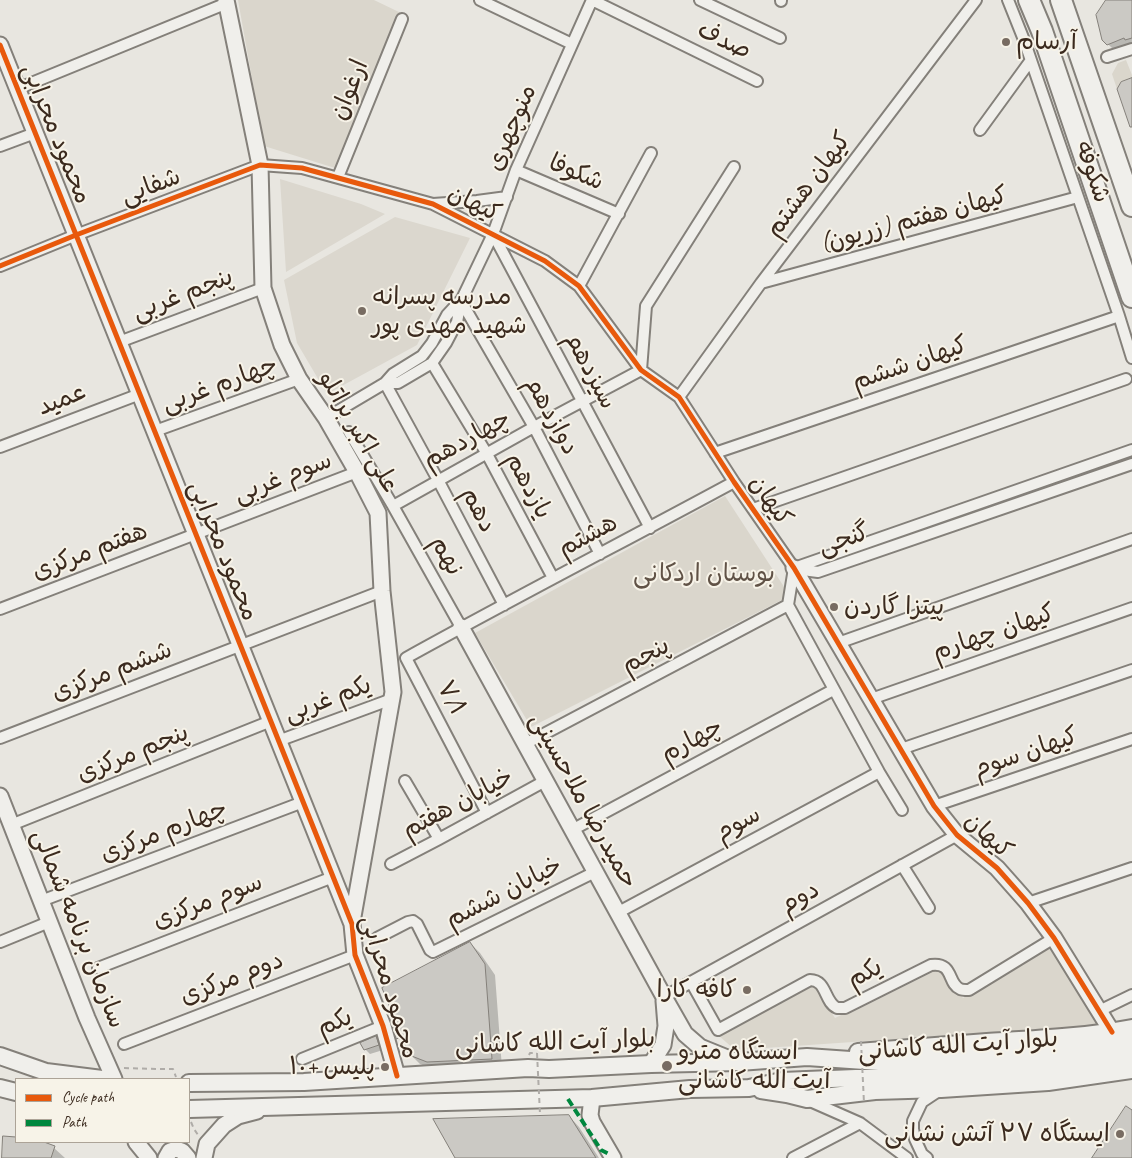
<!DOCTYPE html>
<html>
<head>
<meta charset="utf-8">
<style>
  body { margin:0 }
  #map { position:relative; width:1132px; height:1158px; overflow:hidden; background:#e8e6e0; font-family:Caveat,sans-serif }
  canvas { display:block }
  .legend { position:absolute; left:15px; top:1078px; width:175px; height:65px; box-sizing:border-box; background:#f7f3e8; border:1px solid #aca397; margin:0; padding:6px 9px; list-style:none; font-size:15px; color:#3b2a1e }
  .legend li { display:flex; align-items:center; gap:10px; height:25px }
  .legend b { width:25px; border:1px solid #aca397 }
</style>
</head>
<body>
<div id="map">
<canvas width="1132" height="1158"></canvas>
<ul class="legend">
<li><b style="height:6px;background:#e8590c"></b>Cycle path</li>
<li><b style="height:6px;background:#00873e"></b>Path</li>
</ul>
</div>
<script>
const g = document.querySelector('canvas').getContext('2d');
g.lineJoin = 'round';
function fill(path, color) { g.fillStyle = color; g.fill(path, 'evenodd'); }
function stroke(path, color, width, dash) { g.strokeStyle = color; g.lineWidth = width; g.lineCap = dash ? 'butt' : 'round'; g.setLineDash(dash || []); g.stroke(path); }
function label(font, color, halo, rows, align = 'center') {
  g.font = font + ' Caveat,"Playpen Sans Arabic",sans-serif'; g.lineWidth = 4; g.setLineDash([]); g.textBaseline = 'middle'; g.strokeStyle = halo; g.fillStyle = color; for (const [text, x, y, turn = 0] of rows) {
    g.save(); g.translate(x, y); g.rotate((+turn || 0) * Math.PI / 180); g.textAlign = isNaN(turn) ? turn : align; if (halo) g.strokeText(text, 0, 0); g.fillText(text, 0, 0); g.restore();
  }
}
fill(new Path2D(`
  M280 179 361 204 385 214 286 272Z
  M395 217 470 238 417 345 327 394 297 343 284 280Z`), '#dbd7ce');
fill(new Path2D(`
  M238 0H374L401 13 335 168 264 146Z
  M1126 60 1132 75V78L1121 82 1117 89 1112 74 1118 63Z
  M725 496 790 596 531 727 475 633Z
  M1054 944 1104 1025 735 1050 718 1035 813 984 835 1018 939 968 963 998Z`), '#dad6cc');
fill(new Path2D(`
  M1107 0H1132V45L1130 44 1114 50 1103 39Z
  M470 943 480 953 495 975 502 1068 438 1071 420 1064 410 1054 407 1048 398 1038V1024Z
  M376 1038 381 1042 383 1050 370 1054 365 1049Z
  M569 1116 579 1127 599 1158H456Z
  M4 1138H16V1142H41L54 1148 65 1158H3Z`), '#0003');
const building = new Path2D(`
  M1106 0H1132V38L1125 40 1124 38 1107 45 1102 40 1096 15Z
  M1132 78V127H1130L1117 89 1121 82Z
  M470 942 485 964 492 1059 427 1062 409 1055 402 1037 396 1039 392 1024 396 1023 382 988Z
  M376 1036 379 1045 364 1050 360 1043Z
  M1126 1106 1132 1110V1158H1092Z
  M569 1115 596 1158H455L433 1119Z
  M3 1136 16 1137V1142H44L55 1146 51 1158H2Z`);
fill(building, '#cbc9c4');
stroke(building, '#84807a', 1);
const street = new Path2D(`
  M480 0 572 44
  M592 0 757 81
  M700 0 780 38
  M1008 0 1024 40 1119 316 1132 358
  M781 1V0
  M1107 57 1132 49
  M17 89 227 3
  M980 130 1031 60
  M0 146 35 133
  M516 170 619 214
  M338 177 402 19
  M433 204 477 201 507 197
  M493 234 650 528
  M0 266 76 235 260 165 302 168 433 204 545 261 579 286 641 370 679 397 734 482 794 568 788 605 879 772 902 810
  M761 283 1078 197
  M579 286 651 153
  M461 301 534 427 600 554
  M119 342 263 288
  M432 363 487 454 553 578
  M641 370 646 306 734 167
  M385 383H398L432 363 446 343 457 322 461 301 493 234 516 170 592 0
  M385 383 438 480 504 605
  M679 397 761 283 976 0
  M326 418 385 383 393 374 422 356 432 343 447 315 460 301
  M155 431 299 379
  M349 432 393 506 461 627
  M0 447 140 394
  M715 453 1119 316
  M393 506 534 427 641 370
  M753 509 1126 379
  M794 568 1132 450
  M795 569 818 572 1132 464
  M0 609 357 472
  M838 643 1132 539
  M871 699 1132 608
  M0 738 382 591
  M278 741 392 699
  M525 744 788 605
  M901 749 1132 670
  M405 781 439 839
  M934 806 1132 739
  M487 813 406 658C514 598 625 541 734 482
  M11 825 271 721
  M572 830 833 690
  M391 864 439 839 545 781
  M902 865 929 908
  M41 901 303 802
  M1028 903 1132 868
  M617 913 879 772
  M377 938 408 922 413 921 417 924 430 950 433 952 595 872
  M0 942 49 922
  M98 968 333 877
  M691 982 718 1030 810 980C827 980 824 1002 837 1008 838 1008 843 1008 845 1008L931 965C954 962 947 983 960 989 962 990 967 990 969 990L1054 938
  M664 997 957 835
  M1099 1011 1132 995
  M124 1044 355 955
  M302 1059 383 1026
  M810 1101 860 1123 907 1158
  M793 1158 860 1123
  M927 1158 922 1154 915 1139 913 1129V1121L922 1102 940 1090`);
const secondary = new Path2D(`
  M226 0 260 165 263 288 282 345 299 379 326 418 357 472 378 513 382 591 393 692 352 922
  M0 45 352 924 355 955 383 1026 397 1076
  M794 568 934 806 957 835 997 868 1028 903 1054 938 1112 1032
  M461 627 664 997 685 1034 700 1047 737 1062
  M0 796 87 1018 114 1079
  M651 1064 663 1045 666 1026 664 1001
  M592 1098 590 1115 592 1122 613 1158
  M136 1142 149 1158
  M166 1158 170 1151 176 1149 182 1151 188 1158
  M204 1158 207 1144 224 1125 238 1116 257 1111`);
const primary = new Path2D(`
  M858 1052C901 1049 944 1045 987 1042 1036 1039 1084 1037 1132 1028
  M0 1056 46 1072 102 1079
  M189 1083 304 1082 528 1068 549 1069 651 1064 739 1062 807 1057 879 1062 938 1060 1039 1054 1132 1041
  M0 1088 16 1092
  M761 1090 787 1094 807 1099 875 1091 941 1089 1048 1082 1132 1070
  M189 1109 592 1098 690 1089 749 1088 782 1081 954 1074 1049 1067 1132 1056`);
const highway = new Path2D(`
  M1029 0 1042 31 1132 297
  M1061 0 1132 206`);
stroke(street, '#84807a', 14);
stroke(secondary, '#84807a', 19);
stroke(primary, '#84807a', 20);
stroke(highway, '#84807a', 24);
stroke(new Path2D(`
  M529 1055 530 1053H537
  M124 1068 157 1069H173L176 1077
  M191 1122 194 1129 198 1135`), '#afaca8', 2, [5, 4]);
stroke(street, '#f0efeb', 10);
stroke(secondary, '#f0efeb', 15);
stroke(primary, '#f0efeb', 16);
stroke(highway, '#f0efeb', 20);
stroke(new Path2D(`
  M861 1041 864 1103
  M537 1053 540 1114`), '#afaca8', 2, [5, 4]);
stroke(new Path2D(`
  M568 1099 601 1150 611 1155`), '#00873e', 4, [8, 4]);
stroke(new Path2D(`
  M0 45 352 924 355 955 383 1026 397 1076
  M0 266 76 235 260 165 302 168 433 204 545 261 579 286 641 370 679 397 734 482 794 568 934 806 957 835 997 868 1028 903 1054 938 1112 1032`), '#e8590c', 5);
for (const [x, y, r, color] of [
  [1006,42,5,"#786c62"],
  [362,311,5,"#786c62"],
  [834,607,5,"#786c62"],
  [747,990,5,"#786c62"],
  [667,1066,6,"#786c62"],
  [385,1067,5,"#786c62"],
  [1120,1134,5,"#786c62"]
]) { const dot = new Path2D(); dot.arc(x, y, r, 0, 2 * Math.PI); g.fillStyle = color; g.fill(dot); stroke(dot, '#f7f3e8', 2); }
label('25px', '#3b2a1e', '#f7f3e8', [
  ["صدف",724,41,26],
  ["ارغوان",350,90,-68],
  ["منوچهری",512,128,-67],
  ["محمود محرابی",56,134,68],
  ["شکوفه",1092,172,71],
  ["شکوفا",576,173,23],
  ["کیهان هشتم",809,185,-53],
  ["شفایی",151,187,-21],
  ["کیهان",474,204,26],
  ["کیهان هفتم (زریون)",914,220,-15],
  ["پنجم غربی",183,295,-21],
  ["کیهان ششم",910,364,-19],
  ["سیزدهم",590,371,62],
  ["چهارم غربی",220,385,-20],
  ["عمید",62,400,-21],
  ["دوازدهم",551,416,61],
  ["علی اکبر براتلو",358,432,60],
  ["چهاردهم",467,440,-29],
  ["سوم غربی",283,478,-21],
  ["یازدهم",528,486,62],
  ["کیهان",770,501,55],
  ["دهم",478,510,62],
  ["هشتم",588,536,-28],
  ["گنجی",844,540,-18],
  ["محمود محرابی",223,551,68],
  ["هفتم مرکزی",90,552,-21],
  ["نهم",446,556,61],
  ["کیهان چهارم",994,633,-19],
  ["پنجم",646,656,-28],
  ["ششم مرکزی",112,672,-21],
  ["۷/۱",451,698,62],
  ["یکم غربی",328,700,-20],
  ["چهارم",692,741,-28],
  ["کیهان سوم",1026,753,-19],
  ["پنجم مرکزی",133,754,-22],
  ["حمیدرضا ملاحسینی",583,801,61],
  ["خیابان هفتم",458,804,-28],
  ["سوم",738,824,-28],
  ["چهارم مرکزی",164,832,-21],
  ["کیهان",988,836,43],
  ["خیابان ششم",504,893,-27],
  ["دوم",800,898,-29],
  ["سوم مرکزی",208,902,-21],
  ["سازمان برنامه شمالی",78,929,68],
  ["یکم",865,974,-27],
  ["دوم مرکزی",232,979,-21],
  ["محمود محرابی",389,987,73],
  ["یکم",335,1023,-22],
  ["بلوار آیت الله کاشانی",555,1043,-2],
  ["بلوار آیت الله کاشانی",958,1046,-4]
]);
label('25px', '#3b2a1e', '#f7f3e8', [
  ["آرسام",1016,42],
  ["مدرسه پسرانه",372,297],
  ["شهید مهدی پور",372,326],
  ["پیتزا گاردن",844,607],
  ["کافه کارا",737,990,"right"],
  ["ایستگاه مترو",678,1052],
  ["آیت الله کاشانی",678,1081],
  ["پلیس +۱۰",375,1067,"right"],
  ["ایستگاه ۲۷ آتش نشانی",1110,1134,"right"]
], 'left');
label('25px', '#605246', '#f7f3e8', [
  ["بوستان اردکانی",704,574]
]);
</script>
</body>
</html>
